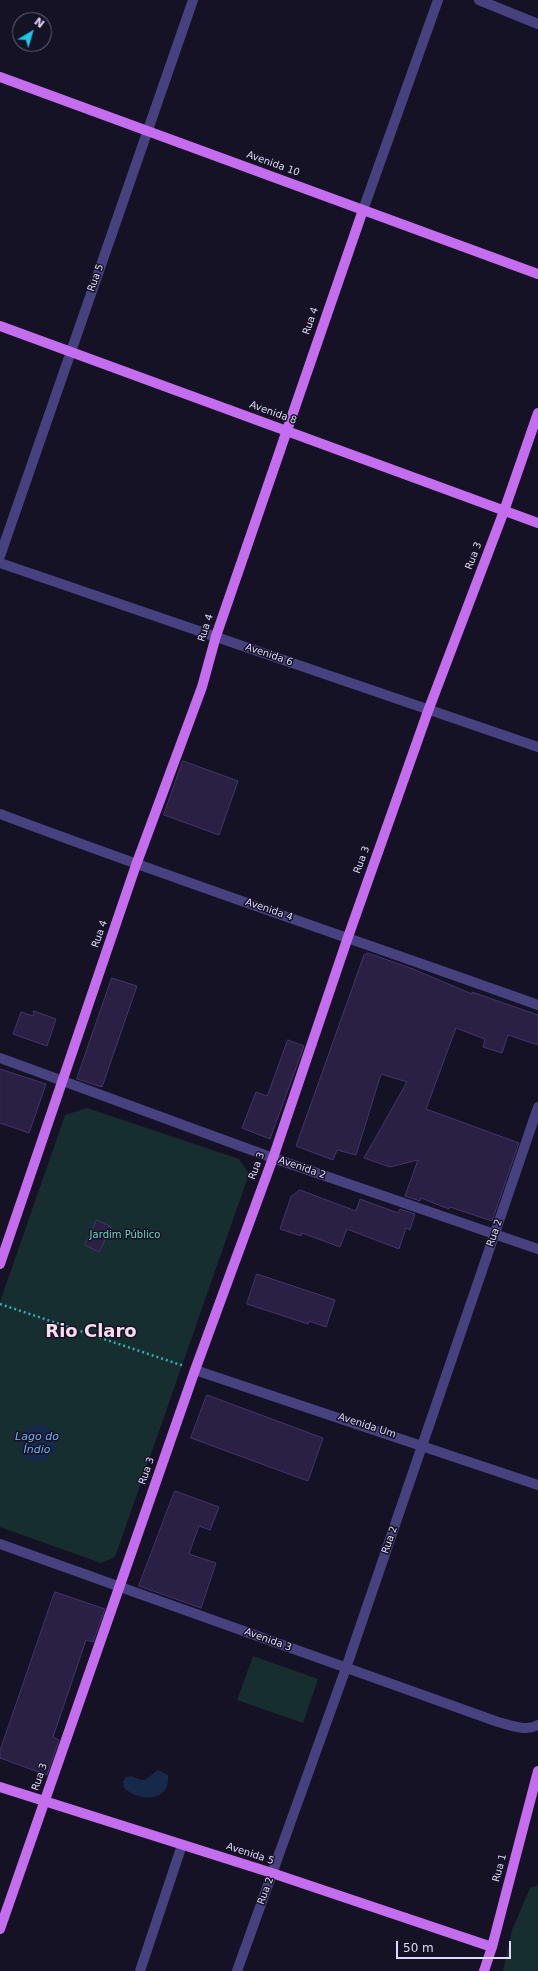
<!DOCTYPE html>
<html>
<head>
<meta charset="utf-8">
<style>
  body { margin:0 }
  #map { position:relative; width:538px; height:1971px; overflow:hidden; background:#161225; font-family:"DejaVu Sans",sans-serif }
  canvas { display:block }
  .north { position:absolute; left:12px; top:12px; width:40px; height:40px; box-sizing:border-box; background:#161225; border:1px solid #66627b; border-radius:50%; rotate:38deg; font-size:11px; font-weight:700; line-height:16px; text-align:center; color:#dfdafb }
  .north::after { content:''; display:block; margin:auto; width:14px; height:18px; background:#1bc9e6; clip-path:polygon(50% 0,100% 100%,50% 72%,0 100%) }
  .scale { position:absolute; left:396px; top:1941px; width:115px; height:18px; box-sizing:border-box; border:2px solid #dfdafb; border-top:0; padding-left:5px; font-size:12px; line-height:14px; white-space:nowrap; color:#dfdafb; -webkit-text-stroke:3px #161225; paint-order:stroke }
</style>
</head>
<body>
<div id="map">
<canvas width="538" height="1971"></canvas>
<div class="north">N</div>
<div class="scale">50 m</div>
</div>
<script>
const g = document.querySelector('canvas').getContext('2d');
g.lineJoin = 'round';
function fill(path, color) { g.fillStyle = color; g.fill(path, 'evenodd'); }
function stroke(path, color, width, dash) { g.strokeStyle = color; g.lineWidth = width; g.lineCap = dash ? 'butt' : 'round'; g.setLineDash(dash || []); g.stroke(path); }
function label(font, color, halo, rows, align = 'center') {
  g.font = font + ' "DejaVu Sans",sans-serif'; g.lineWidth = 3; g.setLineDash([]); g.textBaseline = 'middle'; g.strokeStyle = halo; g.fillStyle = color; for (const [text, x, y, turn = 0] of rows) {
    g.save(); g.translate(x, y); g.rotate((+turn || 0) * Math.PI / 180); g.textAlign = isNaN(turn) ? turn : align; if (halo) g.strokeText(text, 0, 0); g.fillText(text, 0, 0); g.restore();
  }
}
fill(new Path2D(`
  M87 1108 239 1159 249 1174 115 1557 101 1563 0 1527V1302L65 1115Z
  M253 1656 318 1679 303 1723 237 1700Z
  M538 1885V1971H503L512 1930 530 1888Z`), '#162e2f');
fill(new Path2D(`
  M20 1443a18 18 0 1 1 36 0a18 18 0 1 1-36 0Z
  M158 1770 168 1775C170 1803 140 1802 124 1788L123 1782 126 1777 131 1776 141 1780H145Z`), '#16294b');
const building = new Path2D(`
  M183 761 238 781 219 835 164 815Z
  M368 953 413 969 472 994V992L538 1015V1045L508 1035 502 1053 483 1047 485 1039 456 1028 426 1109 519 1143 492 1221 450 1207 449 1209 421 1198 420 1201 405 1196 418 1160 390 1167 364 1158 407 1082 381 1074 356 1155 337 1150 333 1160 296 1146 364 955Z
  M112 978 137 986 102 1087 77 1079Z
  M34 1011 56 1019 47 1046 13 1034 21 1012 33 1016Z
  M288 1040 304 1046 270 1139 242 1128 256 1092 267 1096Z
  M0 1069 46 1084 29 1133 0 1123Z
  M300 1190 356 1211 360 1199 398 1213 400 1209 415 1214 410 1230 406 1228 399 1249 347 1229 340 1247 302 1233 301 1236 280 1229 291 1197Z
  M97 1220 111 1227 99 1252 85 1245Z
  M257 1274 335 1300 326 1327 309 1321 308 1324 247 1304Z
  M207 1395 323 1438 308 1481 191 1438Z
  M175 1491 219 1507 210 1530 199 1526 189 1554 216 1563 201 1608 139 1586Z
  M55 1592 105 1609 93 1642 86 1640 53 1737 59 1740 47 1775 0 1758V1751Z`);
fill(building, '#292044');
stroke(building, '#42356e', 1);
stroke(new Path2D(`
  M0 1304 184 1366`), '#3dacaa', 2.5, [2, 3]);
stroke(new Path2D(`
  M479 0 538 24
  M363 210 438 0
  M0 556 193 0
  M0 563 538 747
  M0 814C178 881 359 941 538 1005
  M0 1058 273 1158 538 1249
  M195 1370 538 1485
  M0 1544 498 1722C510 1725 526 1732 538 1725
  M140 1971 182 1845
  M237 1971 346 1668 538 1107`), '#47427f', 10);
stroke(new Path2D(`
  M0 77 538 274
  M0 326 538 523
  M0 1264 136 865 202 687 216 636 363 210
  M0 1787 272 1873 492 1947
  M0 1929 195 1370 273 1158 348 937 428 711 504 511 538 413
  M484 1971 492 1947 538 1771`), '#c46def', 10);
label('10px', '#dfdafb', '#161225', [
  ["Avenida 10",273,164,20],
  ["Rua 5",96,278,-70],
  ["Rua 4",311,321,-71],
  ["Avenida 8",273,413,20],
  ["Rua 3",474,556,-69],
  ["Rua 4",206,628,-72],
  ["Avenida 6",269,655,19],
  ["Rua 3",362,860,-70],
  ["Avenida 4",269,910,19],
  ["Rua 4",100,934,-71],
  ["Rua 3",257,1166,-70],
  ["Avenida 2",302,1168,19],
  ["Rua 2",495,1233,-71],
  ["Avenida Um",367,1426,18],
  ["Rua 3",147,1471,-71],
  ["Rua 2",390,1540,-71],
  ["Avenida 3",268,1640,20],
  ["Rua 3",40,1777,-71],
  ["Avenida 5",250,1854,18],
  ["Rua 1",500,1868,-75],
  ["Rua 2",266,1891,-70]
]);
label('10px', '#6ed4be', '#161225', [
  ["Jardim Público",125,1235]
]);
label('italic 11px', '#74b1f0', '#161225', [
  ["Lago do",37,1437],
  ["Índio",37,1450]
]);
label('bold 18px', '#fbdcef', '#161225', [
  ["Rio Claro",91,1332]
]);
</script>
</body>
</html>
